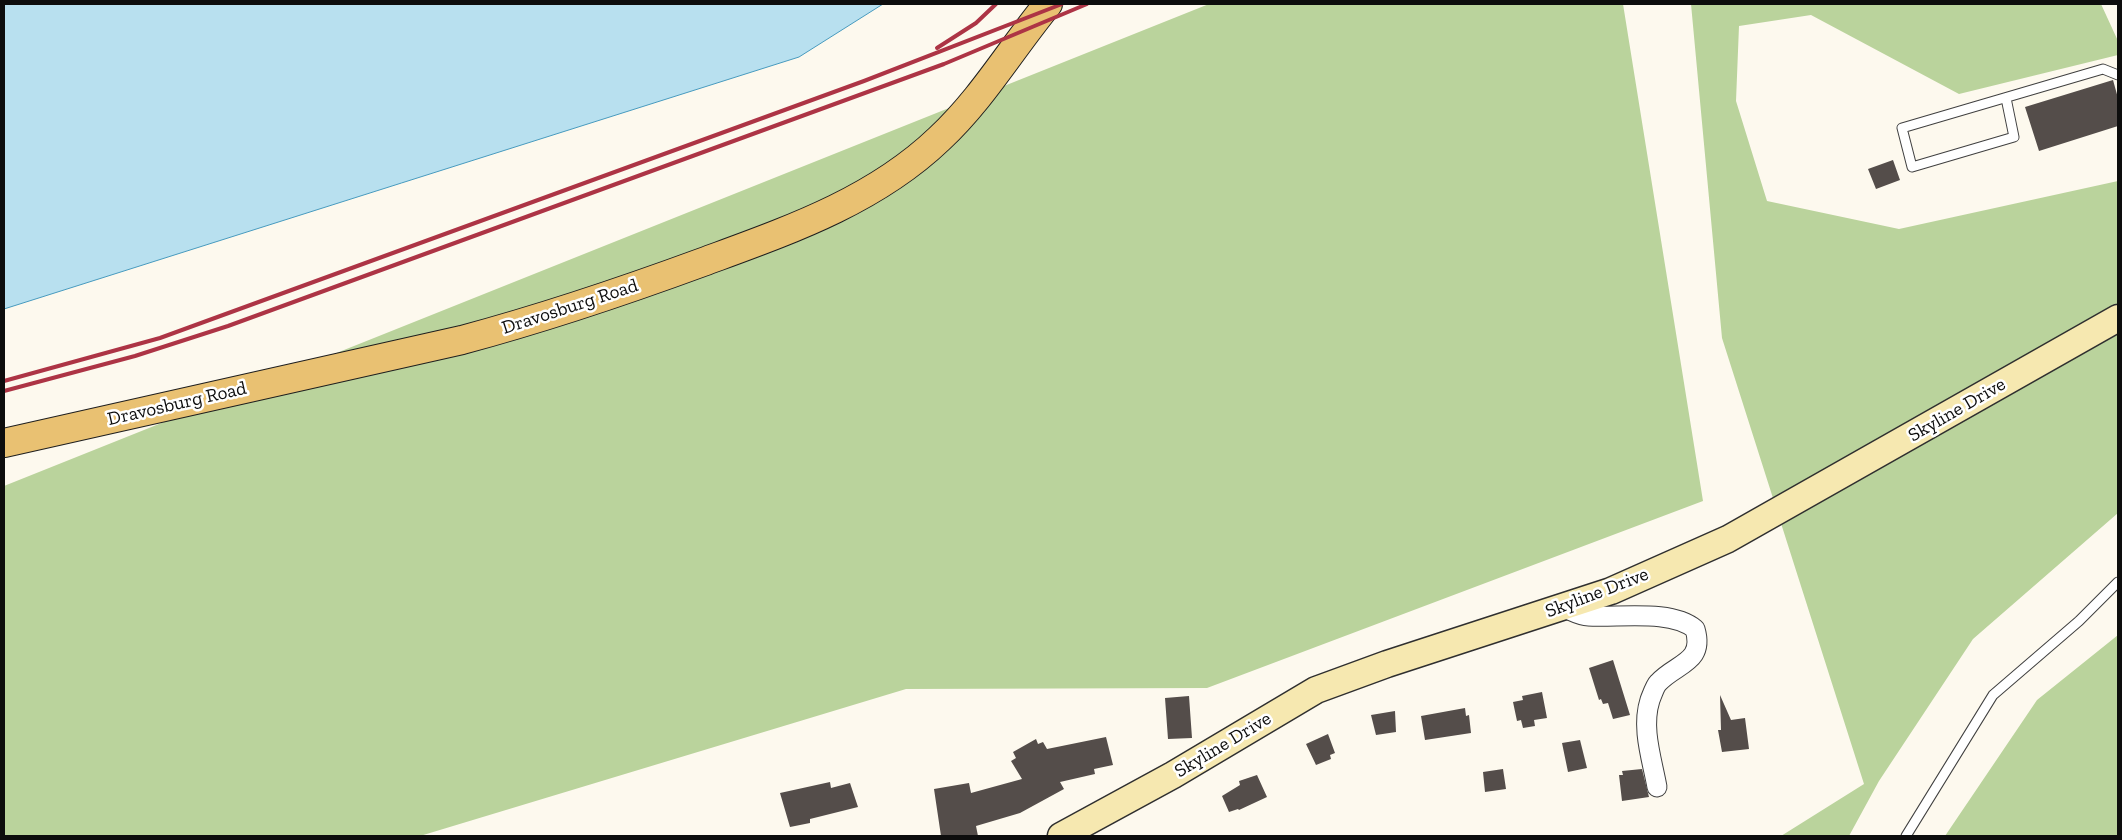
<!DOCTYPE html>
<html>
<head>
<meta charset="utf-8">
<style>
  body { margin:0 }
  #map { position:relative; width:2122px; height:840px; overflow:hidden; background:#fdf9ee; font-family:"Zilla Slab",serif }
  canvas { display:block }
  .frame { position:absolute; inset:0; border:5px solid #0d0d0d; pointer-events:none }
</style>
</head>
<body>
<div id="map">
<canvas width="2122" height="840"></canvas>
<div class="frame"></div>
</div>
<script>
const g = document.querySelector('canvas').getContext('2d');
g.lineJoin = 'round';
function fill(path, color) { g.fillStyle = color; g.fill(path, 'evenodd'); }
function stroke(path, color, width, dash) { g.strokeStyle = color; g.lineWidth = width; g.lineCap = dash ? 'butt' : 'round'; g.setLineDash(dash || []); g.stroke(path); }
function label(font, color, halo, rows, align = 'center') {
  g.font = font + ' "Zilla Slab",serif'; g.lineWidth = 5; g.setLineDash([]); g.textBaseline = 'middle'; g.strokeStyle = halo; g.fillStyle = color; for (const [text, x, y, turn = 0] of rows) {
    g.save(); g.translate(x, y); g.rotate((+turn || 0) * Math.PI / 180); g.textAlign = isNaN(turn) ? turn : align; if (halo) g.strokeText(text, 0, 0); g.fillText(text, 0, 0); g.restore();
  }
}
fill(new Path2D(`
  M1209 4H1623L1703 501 1207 688 906 689 420 836H4V486Z
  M1691 4H2101L2118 41V55L1959 94 1811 15 1739 26 1736 101 1767 201 1899 229 2118 181V513L1973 639 1879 781 1849 836H1781L1864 784 1722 338Z
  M2118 635V836H1945L2037 700Z`), '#bad39c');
const water = new Path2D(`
  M4 4H883L799 57 4 309Z`);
fill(water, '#b8e0ef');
stroke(water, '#479abe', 1);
fill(new Path2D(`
  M2113 80 2118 98V126L2039 151 2025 107Z
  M1893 160 1900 180 1876 189 1868 169Z
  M1613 660 1630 715 1613 719 1608 703 1603 704 1601 699 1599 700 1589 668Z
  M1542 692 1547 718 1534 720 1535 726 1523 728 1521 720 1517 721 1513 702 1523 700 1522 696Z
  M1720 695 1731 720 1745 718 1749 749 1722 752 1718 730H1721Z
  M1189 696 1192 738 1168 739 1165 698Z
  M1465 708 1466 716 1469 715 1471 733 1425 740 1421 716Z
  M1395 711 1396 732 1376 735 1371 715Z
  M1328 734 1335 753 1330 755 1331 759 1316 765 1306 744Z
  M1106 737 1113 765 1094 769 1095 774 1060 782 1064 789 1020 813 976 826 978 836H941L934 789 969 783 971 793 1022 779 1011 761 1016 758 1013 752 1036 739 1038 744 1043 742 1047 749Z
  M1580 740 1587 768 1568 772 1562 743Z
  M1503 769 1506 789 1485 792 1483 772Z
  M1642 769 1649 797 1622 801 1619 775H1623L1622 771Z
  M1257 775 1267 797 1239 810 1238 809 1229 812 1222 796 1240 785 1239 781Z
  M830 782 831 788 850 783 858 807 810 819V823L790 827 780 793Z`), '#544d4a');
const lane = new Path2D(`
  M2006 98 2014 137 1912 167 1902 128 2103 69 2118 75
  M1906 836 1993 695 2079 621 2118 582`);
const street = new Path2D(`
  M1562 607C1570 610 1580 616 1588 616 1619 618 1671 609 1695 629 1705 663 1676 663 1658 683 1655 686 1652 695 1650 700 1641 728 1652 759 1657 787`);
const secondary = new Path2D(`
  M1061 836 1173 775 1316 690 1387 664 1611 591 1728 539 2118 318`);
const primary = new Path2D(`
  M4 443 462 340C544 318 624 291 703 262 787 231 873 202 939 139 982 99 1011 49 1048 4`);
stroke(lane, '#404040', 11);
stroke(street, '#404040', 21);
stroke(secondary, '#2f2f2f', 29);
stroke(primary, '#1e1e1e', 30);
stroke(lane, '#fff', 9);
stroke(street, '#fff', 19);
stroke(secondary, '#f6e8b0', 26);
stroke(primary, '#e9c172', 28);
stroke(new Path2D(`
  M937 48 976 23 996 4
  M4 381 160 338 864 81 1062 4
  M4 391 135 356 228 326 944 64 1087 4`), '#ad3445', 4);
label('19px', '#0d0d0d', '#fff', [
  ["Dravosburg Road",570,307,-18],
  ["Dravosburg Road",177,404,-13],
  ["Skyline Drive",1957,410,-30],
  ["Skyline Drive",1597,593,-21],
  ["Skyline Drive",1223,745,-31]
]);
</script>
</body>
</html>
